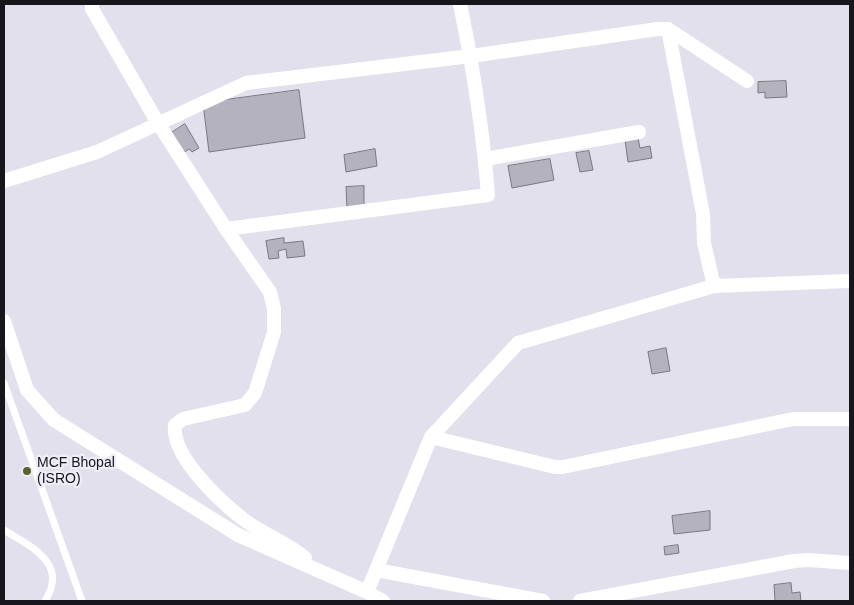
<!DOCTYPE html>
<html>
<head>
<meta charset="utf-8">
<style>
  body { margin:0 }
  #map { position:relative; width:854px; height:605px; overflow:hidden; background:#e2e0ec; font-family:Arial,sans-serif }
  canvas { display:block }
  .frame { position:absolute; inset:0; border:5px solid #17161b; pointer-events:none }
</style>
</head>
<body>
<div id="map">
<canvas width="854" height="605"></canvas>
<div class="frame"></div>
</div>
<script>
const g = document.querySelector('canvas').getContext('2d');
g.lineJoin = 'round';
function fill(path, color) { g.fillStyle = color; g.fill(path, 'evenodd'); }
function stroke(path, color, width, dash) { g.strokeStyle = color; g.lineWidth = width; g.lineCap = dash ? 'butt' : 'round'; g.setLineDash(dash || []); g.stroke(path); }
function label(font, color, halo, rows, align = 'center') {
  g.font = font + ' Arial,sans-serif'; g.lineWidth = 4.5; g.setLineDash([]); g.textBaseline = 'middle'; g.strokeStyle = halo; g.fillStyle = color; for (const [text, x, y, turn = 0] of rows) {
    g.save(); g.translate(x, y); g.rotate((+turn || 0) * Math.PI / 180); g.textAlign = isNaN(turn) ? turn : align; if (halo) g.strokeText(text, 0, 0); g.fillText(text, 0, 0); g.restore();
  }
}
const building = new Path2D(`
  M786 81 787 97 765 98V92L758 93V82Z
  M299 90 305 138 209 152 203 103Z
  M185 124 199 148 192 152 189 149 183 153 171 133Z
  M638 138 640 148 650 146 652 158 628 162 625 140Z
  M375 149 377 166 346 172 344 155Z
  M589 151 593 170 580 172 576 153Z
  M550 159 554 180 512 188 508 166Z
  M364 186V208H347L346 187Z
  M284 238V243L303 241 305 256 287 258 286 249 278 251 279 258 269 259 266 241Z
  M666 348 670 371 652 374 648 352Z
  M710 511V530L674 534 672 516Z
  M678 545 679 553 665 555 664 547Z
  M791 583 792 593 800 592 801 601H775L774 585Z`);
fill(building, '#b4b2be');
stroke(building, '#797782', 1);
stroke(new Path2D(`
  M4 383 82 601
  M4 530C31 547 69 563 45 601`), '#fff', 7);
stroke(new Path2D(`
  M92 4V9L158 123 226 229 488 195C483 131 473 67 460 4
  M668 29 703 214 704 243 714 286
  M485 159 639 132
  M4 181 97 152 246 83 471 56 658 29H668L747 81
  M226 229 270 292 274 309V332L255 393 245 405 183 419 175 425C171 456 220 501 243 519 262 534 286 542 305 558
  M4 321 27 390 54 420 238 535 367 592 383 601
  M431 437 555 467H563L793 419H850
  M376 570 543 601
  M367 592 431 437 518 343 714 286 850 281
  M580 601 794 561 808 560 850 563`), '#fff', 14);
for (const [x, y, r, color] of [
  [27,471,5,"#5d612f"]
]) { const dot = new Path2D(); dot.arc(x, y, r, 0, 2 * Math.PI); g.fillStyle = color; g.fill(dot); stroke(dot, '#efedfa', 2); }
label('14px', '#17161b', '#efedfa', [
  ["MCF Bhopal",37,463],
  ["(ISRO)",37,479]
], 'left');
</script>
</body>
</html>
